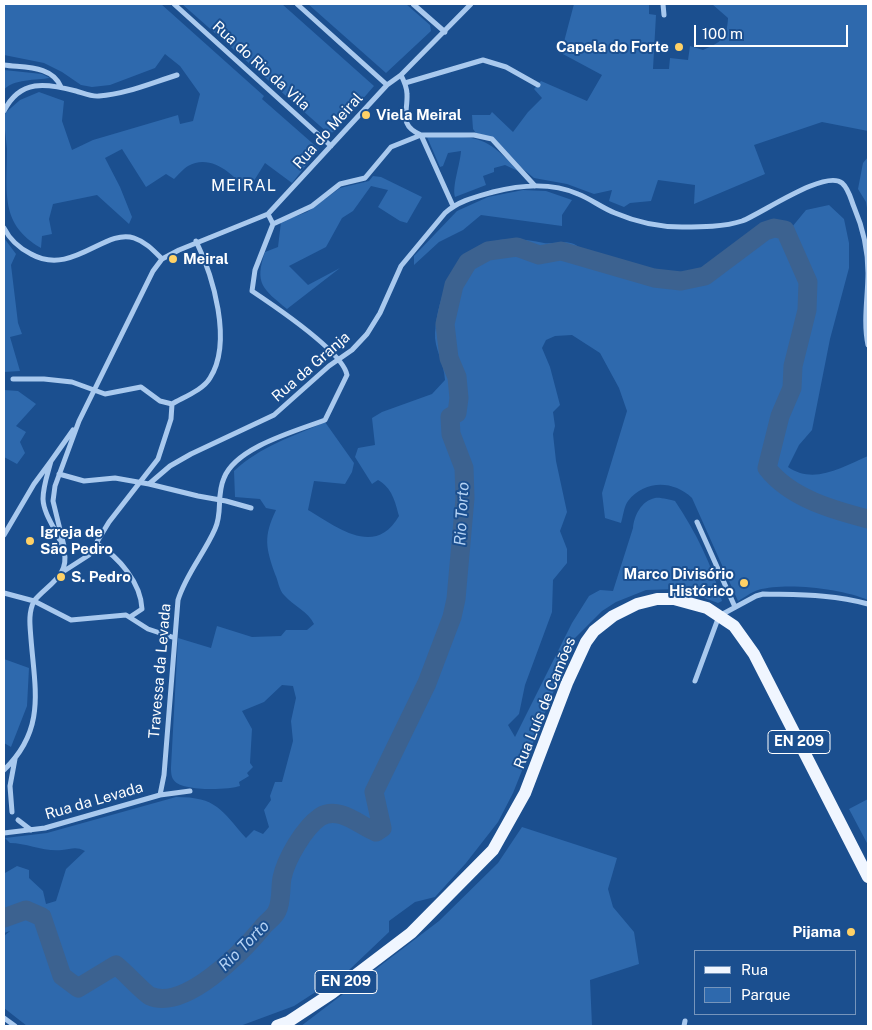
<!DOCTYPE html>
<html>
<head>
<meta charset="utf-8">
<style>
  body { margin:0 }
  #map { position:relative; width:872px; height:1030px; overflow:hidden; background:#1b4f8f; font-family:"Public Sans",sans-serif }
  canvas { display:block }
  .frame { position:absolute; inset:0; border:5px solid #fff; pointer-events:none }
  .legend { position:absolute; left:694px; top:950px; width:162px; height:65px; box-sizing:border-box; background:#1b4f8f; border:1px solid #7695bc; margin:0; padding:6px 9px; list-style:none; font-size:15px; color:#fff }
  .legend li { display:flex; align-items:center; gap:10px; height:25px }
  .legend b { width:25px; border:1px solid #7695bc }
  .scale { position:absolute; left:694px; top:25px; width:154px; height:22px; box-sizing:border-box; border:2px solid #fff; border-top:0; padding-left:6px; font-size:15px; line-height:18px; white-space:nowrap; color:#fff; -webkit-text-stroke:4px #1b4f8f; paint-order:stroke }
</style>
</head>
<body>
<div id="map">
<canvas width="872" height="1030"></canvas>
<div class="frame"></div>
<ul class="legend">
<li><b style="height:6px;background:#f0f6ff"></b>Rua</li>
<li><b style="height:14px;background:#2e69ad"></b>Parque</li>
</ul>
<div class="scale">100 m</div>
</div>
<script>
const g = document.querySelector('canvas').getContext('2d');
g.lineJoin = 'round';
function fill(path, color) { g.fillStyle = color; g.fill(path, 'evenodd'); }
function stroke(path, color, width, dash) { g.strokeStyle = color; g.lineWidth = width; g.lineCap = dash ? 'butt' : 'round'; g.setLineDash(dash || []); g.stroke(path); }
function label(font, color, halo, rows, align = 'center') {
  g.font = font + ' "Public Sans",sans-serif'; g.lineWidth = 4; g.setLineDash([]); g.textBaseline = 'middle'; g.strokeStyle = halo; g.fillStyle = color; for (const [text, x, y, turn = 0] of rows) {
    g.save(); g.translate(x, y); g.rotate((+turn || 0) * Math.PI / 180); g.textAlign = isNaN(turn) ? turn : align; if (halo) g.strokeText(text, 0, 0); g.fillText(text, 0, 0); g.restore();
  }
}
fill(new Path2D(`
  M4 4H161L264 96 262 99 319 149 292 183 265 163 247 192C235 175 211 153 188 166 183 169 178 175 174 179L166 174 146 187 122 149 105 158 120 187 132 217 129 224 97 195 53 204 49 219 52 234 42 236 41 248C0 224 7 194 7 149 6 137 4 126 4 114L20 100 39 92 64 101 62 121 72 150 93 140 178 115 180 124 193 121 200 94 180 66 165 54 155 68 110 85 92 87 81 85 62 72 44 63 4 55Z
  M182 4H282L374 86 334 132 328 133Z
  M308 4H406L430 25 431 31 386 73Z
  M574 4H649V14L656 15 653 69H669L670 58 688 60 690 46 703 50C721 42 727 39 728 18L712 4H868V131L822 122 754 145 765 174 694 204 695 185 658 180 651 201 630 203 624 207 609 201 612 190 594 194 567 184 534 178 523 169 494 138 476 133 473 129 472 115H490L492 112 513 132 528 112 542 98 534 89 541 81 587 101 602 75 561 53Z
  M4 70 42 74 50 78C37 80 12 79 4 90Z
  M427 137C475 137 483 132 518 171L505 165 494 168V172L483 176 486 185 455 197C452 186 460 165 461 151L448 153 443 166 440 167Z
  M868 157V214L866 202 858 189 863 163Z
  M373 176 381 177 422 197 407 223 400 221 378 207 388 190 371 186 353 211 342 218 326 247 289 266 308 285 340 268 287 309C263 289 254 284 265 252L278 247 281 222 307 212 340 188 369 181Z
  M523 190 546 191 572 200 562 215V226L481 215 463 230 439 242 414 265V256L457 211 488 197Z
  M829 205 844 219 849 243V268L830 339 812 430 799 445 788 467C814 485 842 467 868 456V600C842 589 787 582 758 590 751 592 744 598 738 601L692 498C673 480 645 480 628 501 624 506 623 517 621 523L605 518 602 493 627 411 619 388 600 353 572 335 555 336 546 340 542 348 550 367 560 405 553 412 555 426 553 434 556 461 567 512 560 531 567 549V563L553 580 552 612 525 685 519 714 508 725 515 737 572 623 589 596 600 590 613 591 633 528C634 516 641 501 655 498 660 497 670 500 675 501 696 532 712 565 722 601L718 603 680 589 646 590 616 602 602 611 575 638 513 793 498 822 466 863 435 897 415 902 389 921V932L348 971 294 1006 240 1026H27L4 1008V936L10 931 4 933V871L5 873 17 866 29 870V878L43 891 46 904 56 901 66 869 85 851C76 846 71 849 62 850 44 852 27 843 10 843L5 838 47 833 176 797C217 797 221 810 246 838L254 830 263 834 269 827 264 810 271 800 270 796 275 782H282L293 741 291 721 296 698 293 686 282 685 264 702 242 711 252 729 250 763 253 767 247 773 249 776 239 782 240 786C228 790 179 792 173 779 171 776 171 770 171 767L178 638 211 648 217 626 252 637 281 636 286 630H307L314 624C308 611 293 606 284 595 279 590 278 580 275 574 266 548 263 537 276 510L266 508 260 499 235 497 234 471C261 446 292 437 325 422L354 463 352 472 345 484 314 481 308 510C337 527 375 558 399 516 395 501 392 488 378 480L372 484 355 457 358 448 375 445 372 418 382 412 432 394 445 380C444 362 434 348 435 333 438 296 454 250 495 241 510 237 529 240 544 243 553 244 566 240 574 244 578 246 582 249 587 252 604 259 677 277 694 274 722 268 744 232 769 224 775 222 786 226 792 227L806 210Z
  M4 238 16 254 11 265 18 323 22 334 10 337 20 371 4 372Z
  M4 390 18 391 36 404 16 426 26 432 20 442 25 453 17 464 4 457Z
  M4 659 29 668 27 706 11 747 4 743Z
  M868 799V845L849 809Z
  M522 827 617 858 608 889 613 907 634 932 639 964 590 980 592 1026H301L439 921 498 863Z`), '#2e69ad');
stroke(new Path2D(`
  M4 918 26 910 42 917 62 976 78 988 116 965C124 971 144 993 150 996 185 1011 242 952 262 928 266 922 274 918 277 911 282 901 280 889 282 878 286 859 304 828 320 817 339 805 360 826 376 832L382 828 374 792 427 683 452 617 456 599 465 498 464 468 451 434 450 417 457 413 459 398 457 377 449 358 445 324 454 285 468 262 488 251 517 247 539 255 561 251 654 278 681 281 705 276 765 231 774 228 785 230 808 282 807 310 793 366 792 388 780 416 767 468C790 498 833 510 868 519`), '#3c6290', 19);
stroke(new Path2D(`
  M174 4 331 146
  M297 4 387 85
  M413 4 445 32
  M663 4 664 15
  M4 65C24 68 52 65 61 87
  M401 75C404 81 407 87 407 94 408 113 398 125 421 135L453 206
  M405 83 483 60 506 67 538 85
  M4 111C20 79 46 83 76 91 83 93 92 97 99 96 126 94 151 83 177 75
  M273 224 312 206 340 184 365 178 391 147 421 135H474L492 139 535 186
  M4 228C10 240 19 248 31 254 72 277 105 228 134 238 146 242 154 251 162 259
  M13 379H44L72 382 105 394 141 387 160 401 172 404
  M51 461 73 430
  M59 474 84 481 115 478 149 484 170 466 191 454 274 415 329 366 352 350 367 334 380 313 401 266 445 213C458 201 475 197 493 192 520 185 551 182 578 194 591 199 602 208 615 213 636 222 660 227 682 227 701 227 724 227 742 221 761 214 825 169 842 183 849 189 851 200 854 207 863 228 868 250 868 273 868 297 863 321 868 345
  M149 484 198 496 226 501 251 508
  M697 522 735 607
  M4 535 34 484 51 461C48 473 43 486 43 499 44 524 76 548 61 573 55 583 42 591 34 601L4 593
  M97 544C119 557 141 583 142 609L130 617
  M64 546 53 501 55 486 79 421 153 271 162 259 179 250 268 214 387 85 401 75 471 4
  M61 573 89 555 109 522 158 459 171 419 172 404C184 397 203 390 210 378 233 342 213 276 196 241
  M695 681 719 616 756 596 763 594C800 595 832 594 868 604
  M4 770C46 730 35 690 31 639 30 626 28 613 34 601L71 620 126 615 148 629 175 638
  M160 795 164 775 178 600C186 574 204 554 215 529 223 512 216 496 224 478 236 447 296 431 325 420L347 375C343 352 273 305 252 291L255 270 273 224 268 214
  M12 812 10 786 15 759
  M18 820 31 830
  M4 833 45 828 160 795 190 791
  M4 1018 15 1026
  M684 1026 685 1021`), '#a9c9ee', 5);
stroke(new Path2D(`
  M277 1026 288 1022 332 993 411 933 493 850 525 793 567 683 586 642 594 631 613 616 637 604 657 599H674L707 608 734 626 754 654 868 877`), '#f0f6ff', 12);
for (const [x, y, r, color] of [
  [679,47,5,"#ffd166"],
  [366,115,5,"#ffd166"],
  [173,259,5,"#ffd166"],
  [30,541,5,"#ffd166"],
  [61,577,5,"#ffd166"],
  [744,583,5,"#ffd166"],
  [851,932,5,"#ffd166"]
]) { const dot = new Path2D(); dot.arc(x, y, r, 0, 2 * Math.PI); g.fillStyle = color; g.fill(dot); stroke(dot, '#1b4f8f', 2); }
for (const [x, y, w] of [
  [799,742,62],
  [346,982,62]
]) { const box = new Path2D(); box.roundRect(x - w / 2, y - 11.5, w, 23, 4); g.fillStyle = '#1b4f8f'; g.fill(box); stroke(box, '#fff', 1); }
label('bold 14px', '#fff', null, [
  ["EN 209",799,742],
  ["EN 209",346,982]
]);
label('bold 15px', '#fff', '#1b4f8f', [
  ["Capela do Forte",669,47,"right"],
  ["Viela Meiral",376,115],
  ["Meiral",183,259],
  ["Igreja de",40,532],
  ["São Pedro",40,549],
  ["Marco Divisório",734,574,"right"],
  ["Histórico",734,591,"right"],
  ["S. Pedro",71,577],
  ["Pijama",841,932,"right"]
], 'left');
label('15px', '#fff', '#1b4f8f', [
  ["Rua do Rio da Vila",261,66,42],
  ["Rua do Meiral",328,131,-48],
  ["Rua da Granja",311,367,-41],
  ["Travessa da Levada",160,671,-85],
  ["Rua Luís de Camões",545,703,-68],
  ["Rua da Levada",94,801,-16]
]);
g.letterSpacing = '1px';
label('16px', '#fff', '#1b4f8f', [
  ["MEIRAL",244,186]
]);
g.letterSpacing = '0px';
label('italic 16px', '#b5d3f5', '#1b4f8f', [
  ["Rio Torto",462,514,-87],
  ["Rio Torto",244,946,-45]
]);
</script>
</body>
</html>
